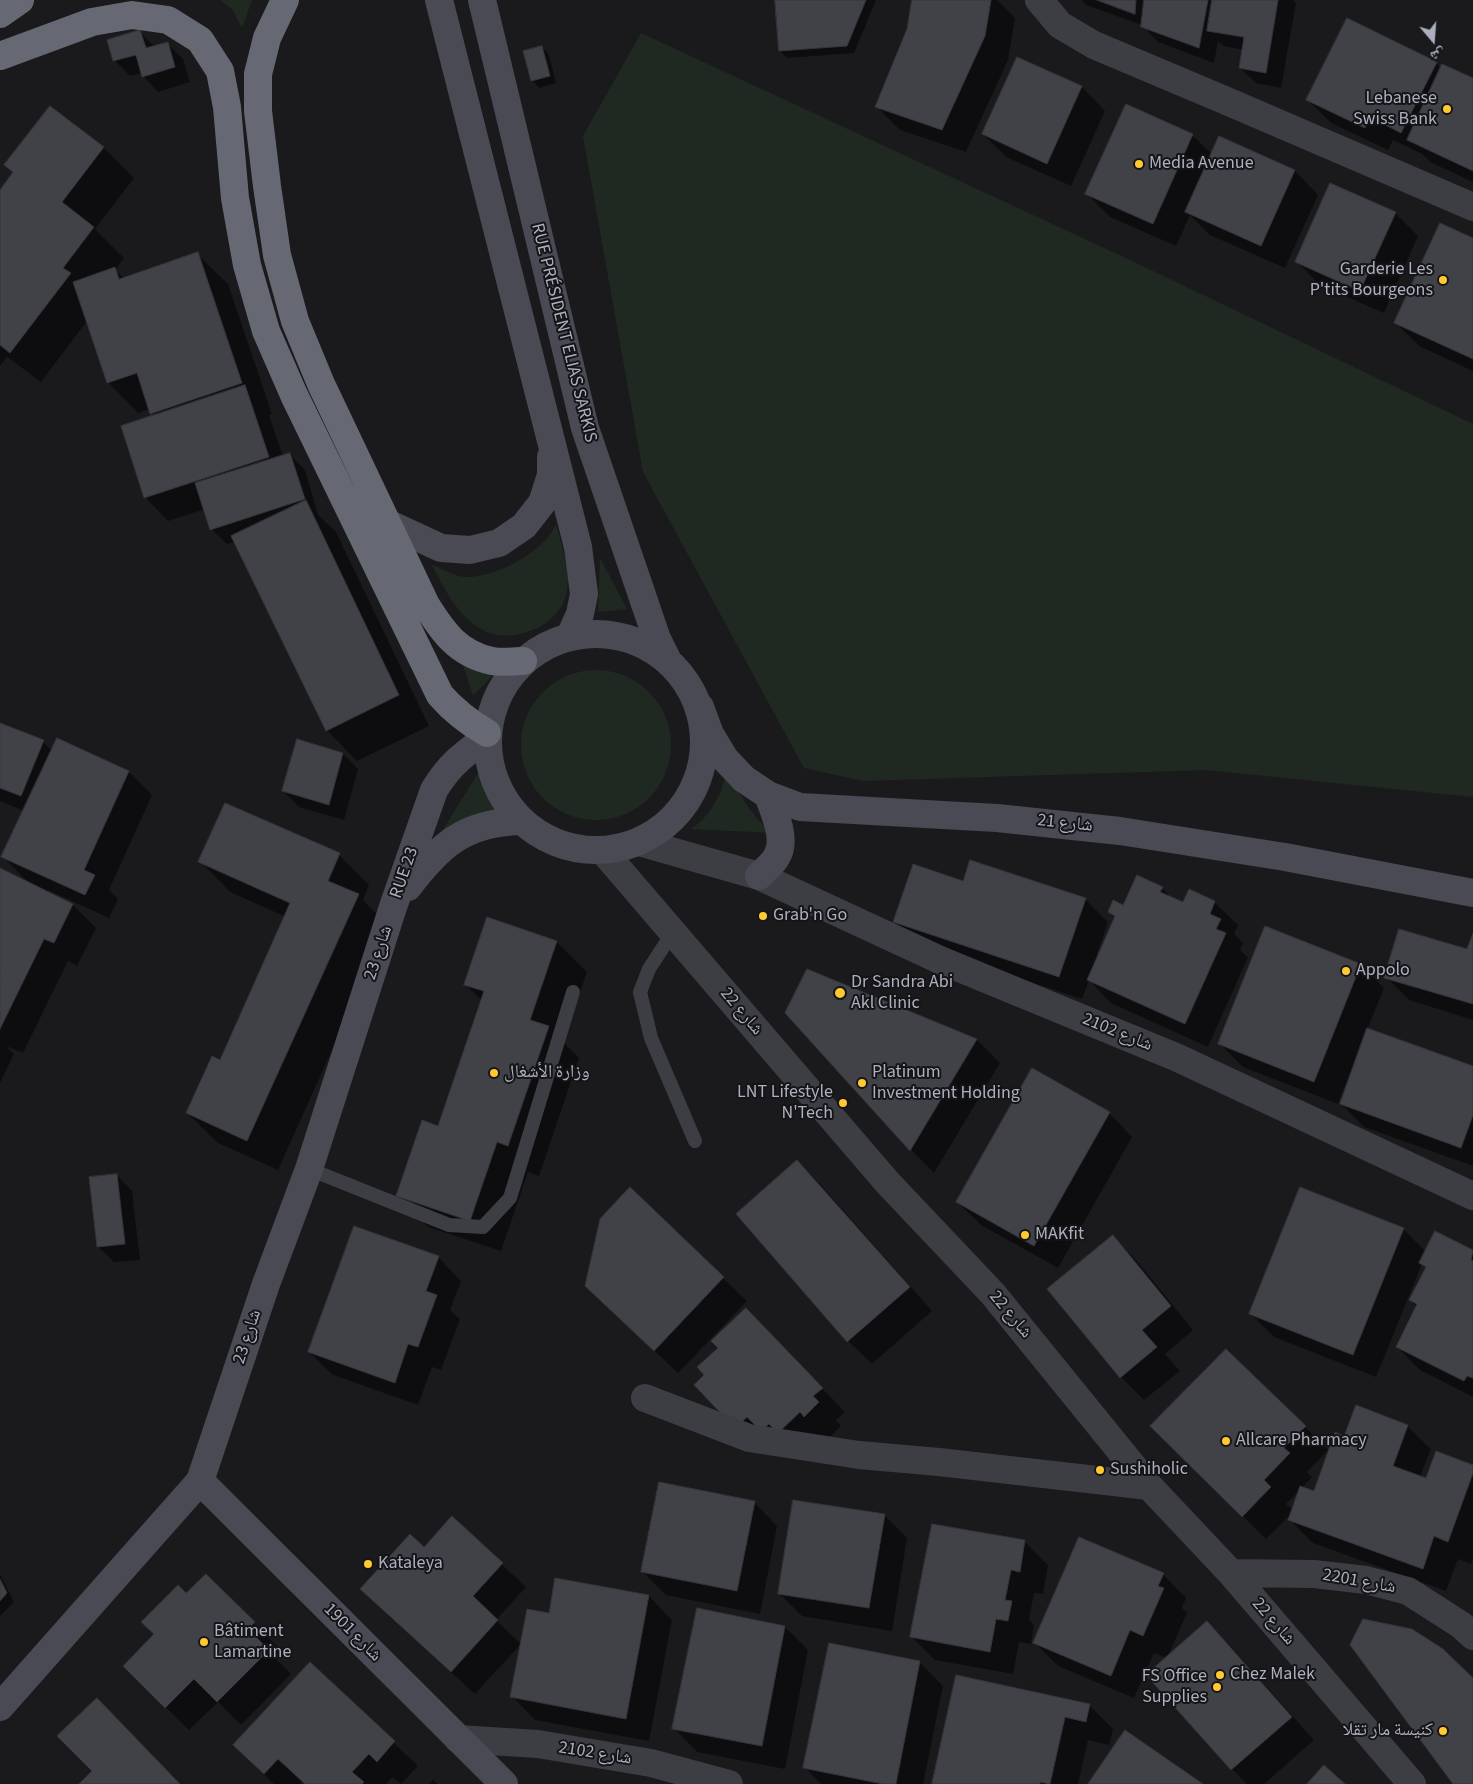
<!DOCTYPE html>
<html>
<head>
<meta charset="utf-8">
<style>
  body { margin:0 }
  #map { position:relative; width:1473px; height:1784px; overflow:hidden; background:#1a1a1d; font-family:"Source Sans 3","Noto Naskh Arabic",sans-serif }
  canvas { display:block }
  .north { position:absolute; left:1408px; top:15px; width:50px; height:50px; -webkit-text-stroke:4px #151518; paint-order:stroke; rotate:162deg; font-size:14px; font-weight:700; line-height:20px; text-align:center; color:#acb0be }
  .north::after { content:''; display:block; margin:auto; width:18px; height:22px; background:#acb0be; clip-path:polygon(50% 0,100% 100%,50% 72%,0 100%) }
</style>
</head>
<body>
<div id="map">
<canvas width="1473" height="1784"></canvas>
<div class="north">ش</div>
</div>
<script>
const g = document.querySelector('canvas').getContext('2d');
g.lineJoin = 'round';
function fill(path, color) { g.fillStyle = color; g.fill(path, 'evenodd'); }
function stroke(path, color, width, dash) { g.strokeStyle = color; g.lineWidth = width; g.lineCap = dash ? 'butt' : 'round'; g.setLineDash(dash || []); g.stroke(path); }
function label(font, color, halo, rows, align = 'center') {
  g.font = font + ' "Source Sans 3","Noto Naskh Arabic",sans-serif'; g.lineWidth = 4; g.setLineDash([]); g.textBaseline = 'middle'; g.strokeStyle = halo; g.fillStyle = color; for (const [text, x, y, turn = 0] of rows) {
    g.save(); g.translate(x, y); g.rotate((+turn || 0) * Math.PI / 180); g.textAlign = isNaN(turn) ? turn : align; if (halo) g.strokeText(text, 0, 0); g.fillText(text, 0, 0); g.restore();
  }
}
fill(new Path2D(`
  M220 0H252L242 28 232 9Z
  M641 33 1130 260 1473 424V797L1206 770 863 781 804 768 643 472 583 136Z
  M556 524C561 543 572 577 566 595 558 628 509 646 481 629 456 615 445 588 431 564 440 568 449 573 459 576 486 582 531 558 548 537 551 534 554 528 556 524Z
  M600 558 627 609 598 612Z
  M459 653 497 671 473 696Z
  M521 745a75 75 0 1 1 150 0a75 75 0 1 1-150 0Z
  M726 772C741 794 751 818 774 833L691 829C709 818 723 793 726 772Z
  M478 773 497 810 441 833Z`), '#1f2921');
fill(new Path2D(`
  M776 0H876L854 53 787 58 780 51Z
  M913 0H997L1015 18 1008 60 966 152 900 130 876 106 908 30Z
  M1081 0H1293L1296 3 1281 88 1256 83 1240 68 1243 50 1224 46 1218 41 1214 63 1158 42 1142 25 1086 5Z
  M140 32 155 47 167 43 183 59 190 82 158 92 143 76 142 73 130 76 114 60Z
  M542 47 549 55 556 83 539 88 532 80Z
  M1018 59 1082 87 1105 111 1071 186 1006 157 983 134Z
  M1436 63 1442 69 1473 80V182L1432 163 1422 154 1393 140 1388 150 1331 123 1308 100Z
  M50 108 104 148 134 178 95 229 124 258 115 270 124 278 197 254 228 284 272 414 269 415 283 456 289 454 305 470 318 515 336 532 429 726 357 761 327 730 236 542 227 544 211 529 205 509 168 521 145 497 154 416 150 409 138 413 108 382 87 321 41 382 7 357 0 366V192L14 173Z
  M1192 135 1212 154 1220 138 1295 171 1318 195 1285 268 1210 235 1190 215 1176 246 1110 217 1087 194Z
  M1395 213 1418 236 1384 313 1320 285 1297 262Z
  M1473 239V371L1419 346 1396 323Z
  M0 724 43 742 52 751 57 740 129 772 152 795 109 890 118 899 109 918 48 890 47 892 73 905 96 928 77 966 68 961 23 1053 6 1046 14 1054 0 1083V869L29 883 3 857 24 811 0 801Z
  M343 754 358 769 344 820 299 807 283 791Z
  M339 855 369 885 363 900 388 926 278 1170 218 1143 187 1113 221 1061 286 917 230 892 200 861Z
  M963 883 1085 899 1108 922 1097 954 1099 955 1116 918 1109 912 1162 888 1173 899 1184 903 1214 902 1238 925 1234 934 1243 943 1240 950 1248 957 1208 1047 1111 1003 1089 980 1082 999 918 945 894 922Z
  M488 919 557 942 587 972 563 1042 579 1058 539 1176 528 1172 501 1251 428 1227 397 1196 439 1127 482 1001 465 984Z
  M1473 935V1020L1409 1000 1386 977 1468 951Z
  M1361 965 1384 988 1367 1030 1473 1067V1166L1364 1127 1341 1104 1348 1085 1346 1084 1338 1104 1243 1067 1219 1043Z
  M787 1013 977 1040 1000 1063 934 1173 911 1150Z
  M1109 1113 1132 1137 1058 1268 981 1225 957 1202Z
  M797 1161 821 1185 932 1311 872 1364 848 1341Z
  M117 1175 132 1191 140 1260 114 1262 98 1247Z
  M630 1189 747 1301 678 1373 610 1309Z
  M1403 1229 1426 1252 1436 1232 1473 1251V1397L1420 1370 1397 1347 1417 1307 1410 1300 1426 1269 1422 1264 1376 1377 1274 1337 1251 1314Z
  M1113 1237 1136 1260 1193 1330 1165 1354 1180 1371 1144 1400 1121 1377Z
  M438 1257 461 1281 450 1310 460 1319 441 1370 432 1367 418 1405 333 1375 309 1352Z
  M769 1333 845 1412 836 1420 841 1426 828 1439 824 1435 802 1456 759 1450 706 1375Z
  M1407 1426 1431 1449 1420 1477 1427 1480 1473 1466V1559L1471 1564 1458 1559 1446 1591 1313 1543 1289 1519 1291 1514 1266 1539 1175 1450 1305 1427 1328 1450 1307 1472 1312 1477 1302 1488 1314 1493 1345 1437ZM1301 1489 1293 1510 1286 1504Z
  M754 1502 777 1526 760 1614 666 1595 642 1571Z
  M884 1515 907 1538 892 1631 802 1616 779 1593Z
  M452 1518 526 1587 496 1620 521 1644 475 1694 384 1612 361 1589 424 1549Z
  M1025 1542 1048 1565 1043 1594 1034 1593 1029 1620 1034 1625 1031 1644 1019 1642 1013 1674 935 1660 912 1637Z
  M0 1574 14 1602 0 1616Z
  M1163 1574 1186 1598 1182 1608 1187 1613 1167 1658 1154 1653 1134 1698 1058 1666 1034 1642Z
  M206 1576 277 1646 270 1653 291 1674 241 1725 218 1702 189 1730 124 1666 156 1635 186 1595Z
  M649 1596 672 1620 649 1741 535 1720 512 1696 550 1615Z
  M1207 1623 1230 1646 1314 1740 1264 1784H1247L1232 1769Z
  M785 1627 808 1650 785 1769 697 1752 674 1728Z
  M830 1645 920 1663 943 1686 923 1784H821L805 1768Z
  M310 1664 418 1766 401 1784 393 1777 386 1784H305L302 1781 300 1784H274L234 1745Z
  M957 1676 1089 1705 1113 1729 1109 1745 1088 1740 1078 1784H933Z
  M433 1780 438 1784H429Z`), '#0007');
const building = new Path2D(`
  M775 0H866L847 46 779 51Z
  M912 0H991L985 36 942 130 875 107 907 29Z
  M1097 0H1136L1135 14Z
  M1144 0H1208L1199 48 1141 27Z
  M1212 0H1278L1266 73 1239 68 1244 37 1207 31Z
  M1347 18 1437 62 1401 133 1370 117 1365 128 1306 100Z
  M140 30 146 48 168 42 175 67 142 77 136 55 113 61 107 40Z
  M542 46 550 76 531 81 523 51Z
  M1017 57 1082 86 1047 164 982 134Z
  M1442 64 1473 78V171L1407 140Z
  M1126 104 1193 134 1153 224 1085 194Z
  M50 106 104 147 62 202 94 227 63 268 71 273 10 353 0 345V190L13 172 4 165Z
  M1219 136 1295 170 1261 246 1185 212Z
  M1330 183 1396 212 1360 291 1295 262Z
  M1440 223 1473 238V359L1394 323Z
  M198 252 242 383 150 414 137 373 107 383 73 282 115 267 119 279Z
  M245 385 269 457 144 498 121 426Z
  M290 453 305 499 210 530 195 483Z
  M306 500 399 695 326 731 231 536Z
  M0 723 44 740 21 796 0 788Z
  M57 738 129 771 84 870 95 875 85 895 1 857Z
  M297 739 343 753 329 805 282 791Z
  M225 803 340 853 328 881 359 894 247 1141 186 1113 212 1056 220 1060 290 903 198 862Z
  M970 860 1086 898 1059 977 893 922 913 864 963 881Z
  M0 868 73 904 54 943 44 939 0 1029Z
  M1137 875 1163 887 1160 892 1183 902 1189 889 1215 901 1210 914 1221 919 1216 929 1226 933 1185 1024 1087 980 1115 916 1108 912 1113 900 1123 905Z
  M487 917 557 941 530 1020 549 1026 508 1146 497 1142 470 1221 396 1196 422 1120 438 1126 484 991 464 985Z
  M1265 926 1361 964 1314 1082 1218 1044Z
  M1399 929 1467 949 1473 933V1004L1384 978Z
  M807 969 977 1039 910 1151 785 1013Z
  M1367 1028 1473 1066V1115L1461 1148 1340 1104Z
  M1032 1068 1110 1112 1034 1246 956 1202Z
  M797 1160 910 1287 847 1342 736 1214Z
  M117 1174 125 1244 97 1247 89 1177Z
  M630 1187 724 1277 654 1351 585 1286 600 1219Z
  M1300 1187 1404 1228 1353 1355 1249 1314Z
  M354 1226 439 1256 426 1291 437 1295 418 1347 408 1344 395 1383 308 1352Z
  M1435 1231 1473 1250 1471 1260 1473 1261V1378L1467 1376 1464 1381 1396 1347 1417 1304 1409 1300 1426 1267 1419 1263Z
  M1113 1235 1171 1306 1142 1330 1157 1347 1120 1378 1047 1289Z
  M746 1308 823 1388 813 1396 819 1402 804 1417 800 1412 778 1433 769 1424 761 1431 747 1417 735 1428 694 1385 704 1375 697 1367 718 1348 711 1341Z
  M1226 1349 1306 1426 1284 1448 1290 1453 1264 1480 1271 1487 1242 1517 1150 1426Z
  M1356 1405 1408 1425 1393 1466 1426 1478 1436 1451 1473 1465V1473L1448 1542 1434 1536 1423 1569 1288 1520 1300 1486 1314 1491 1335 1432 1344 1436Z
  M659 1482 755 1501 737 1591 641 1572Z
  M793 1500 885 1514 869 1608 778 1594Z
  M452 1516 503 1563 473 1596 498 1620 451 1672 360 1589 410 1534 424 1547Z
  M932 1524 1025 1540 1020 1572 1011 1570 1005 1600 1012 1601 1008 1621 996 1619 990 1652 910 1637Z
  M1079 1537 1164 1573 1158 1586 1164 1588 1143 1636 1130 1630 1111 1676 1033 1643Z
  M206 1574 255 1622 248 1629 269 1650 217 1702 194 1679 165 1708 123 1666 154 1634 141 1622 178 1585 186 1593Z
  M555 1578 649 1595 626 1719 510 1697 527 1609 549 1613Z
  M0 1579 7 1593 0 1601Z
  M697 1608 785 1626 762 1746 672 1729Z
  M1363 1619 1412 1629 1443 1649 1473 1678V1784H1453L1350 1645Z
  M1207 1621 1292 1717 1231 1770 1146 1675Z
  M829 1643 920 1661 896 1784H883L803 1768Z
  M310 1662 395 1741 377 1762 369 1754 352 1772 364 1782 362 1784H305L278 1759 264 1774 233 1745Z
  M956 1675 1090 1704 1086 1722 1065 1717 1050 1784 1040 1782V1784H932Z
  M97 1698 180 1784H79L92 1771 57 1736Z
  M1125 1730 1203 1784H1088Z
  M1324 1765 1345 1784H1307Z`);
fill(building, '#414248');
stroke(building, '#343439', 1);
stroke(new Path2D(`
  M673 932 649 969 640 992 651 1038 695 1141
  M309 1169 449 1225 483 1227 510 1198 573 992`), '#3d3d44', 14);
stroke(new Path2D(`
  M1039 0 1060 25 1094 45 1229 102 1473 207
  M639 842 759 876 940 960 1178 1058 1473 1196
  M603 851 887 1182 993 1294 1149 1486 1231 1573 1412 1784
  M645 1398 749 1438 859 1455 939 1462 1149 1486
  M1231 1573 1314 1574 1366 1580 1408 1591 1461 1625 1473 1636
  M458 1739 538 1744 651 1763 729 1784`), '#3d3d44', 28);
stroke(new Path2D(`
  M439 0 578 547 584 594 580 614 570 636
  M482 0 585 428 657 639 667 659
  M387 523 441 548 470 550 499 543 524 526 542 503 551 475V457
  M488 742a108 108 0 1 1 216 0a108 108 0 1 1-216 0Z
  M700 707 710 734 725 759 744 779 768 795 800 807 997 818 1120 831 1285 857 1473 893
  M759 876C765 870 773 864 777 856 787 839 774 812 768 795
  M408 887C440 845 464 823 520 821
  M200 1481 504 1784
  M0 1707 200 1481 266 1284 309 1169 393 907 434 790C450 764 463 755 487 737`), '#494a53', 28);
stroke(new Path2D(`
  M285 0 267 38 258 74V111L267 186 277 255 295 321 321 384 426 605C443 632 458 654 492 661 502 663 513 661 523 661
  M0 14 20 0
  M0 56 92 22 132 15 168 20 200 40 220 71 227 107 235 198 247 265 266 331 294 395 440 695C454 711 468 722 487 733`), '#666974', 28);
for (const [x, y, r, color] of [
  [1447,109,5,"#ffc930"],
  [1139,164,5,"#ffc930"],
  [1443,280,5,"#ffc930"],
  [763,916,5,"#ffc930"],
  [1346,971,5,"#ffc930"],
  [840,993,6,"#ffc930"],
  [494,1073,5,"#ffc930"],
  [862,1083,5,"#ffc930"],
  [843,1103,5,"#ffc930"],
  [1025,1235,5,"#ffc930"],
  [1226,1441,5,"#ffc930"],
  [1100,1470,5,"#ffc930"],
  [368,1564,5,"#ffc930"],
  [204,1642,5,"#ffc930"],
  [1220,1675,5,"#ffc930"],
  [1217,1687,5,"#ffc930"],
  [1443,1731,5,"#ffc930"]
]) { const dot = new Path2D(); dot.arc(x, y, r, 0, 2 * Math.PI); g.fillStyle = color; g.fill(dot); stroke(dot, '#151518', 2); }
label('18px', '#acb0be', '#151518', [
  ["Lebanese",1437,99,"right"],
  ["Swiss Bank",1437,120,"right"],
  ["Media Avenue",1149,164],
  ["Garderie Les",1433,270,"right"],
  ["P'tits Bourgeons",1433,291,"right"],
  ["Grab'n Go",773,916],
  ["Appolo",1356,971],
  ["Dr Sandra Abi",851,983],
  ["Akl Clinic",851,1004],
  ["وزارة الأشغال",504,1073],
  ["Platinum",872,1073],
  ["Investment Holding",872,1094],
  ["LNT Lifestyle",833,1093,"right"],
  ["N'Tech",833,1114,"right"],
  ["MAKfit",1035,1235],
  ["Allcare Pharmacy",1236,1441],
  ["Sushiholic",1110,1470],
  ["Kataleya",378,1564],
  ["Bâtiment",214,1632],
  ["Lamartine",214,1653],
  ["Chez Malek",1230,1675],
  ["FS Office",1207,1677,"right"],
  ["Supplies",1207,1698,"right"],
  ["كنيسة مار تقلا",1433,1731,"right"]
], 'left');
label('18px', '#acb0be', '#151518', [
  ["RUE PRÉSIDENT ELIAS SARKIS",563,333,76],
  ["شارع 21",1065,824,6],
  ["RUE 23",405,873,-71],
  ["شارع 23",379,953,-72],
  ["شارع 22",741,1012,50],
  ["شارع 2102",1117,1033,22],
  ["شارع 22",1010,1315,50],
  ["شارع 23",248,1337,-72],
  ["شارع 2201",1359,1582,10],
  ["شارع 22",1273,1622,49],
  ["شارع 1901",352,1633,45],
  ["شارع 2102",595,1754,9]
]);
</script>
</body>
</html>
